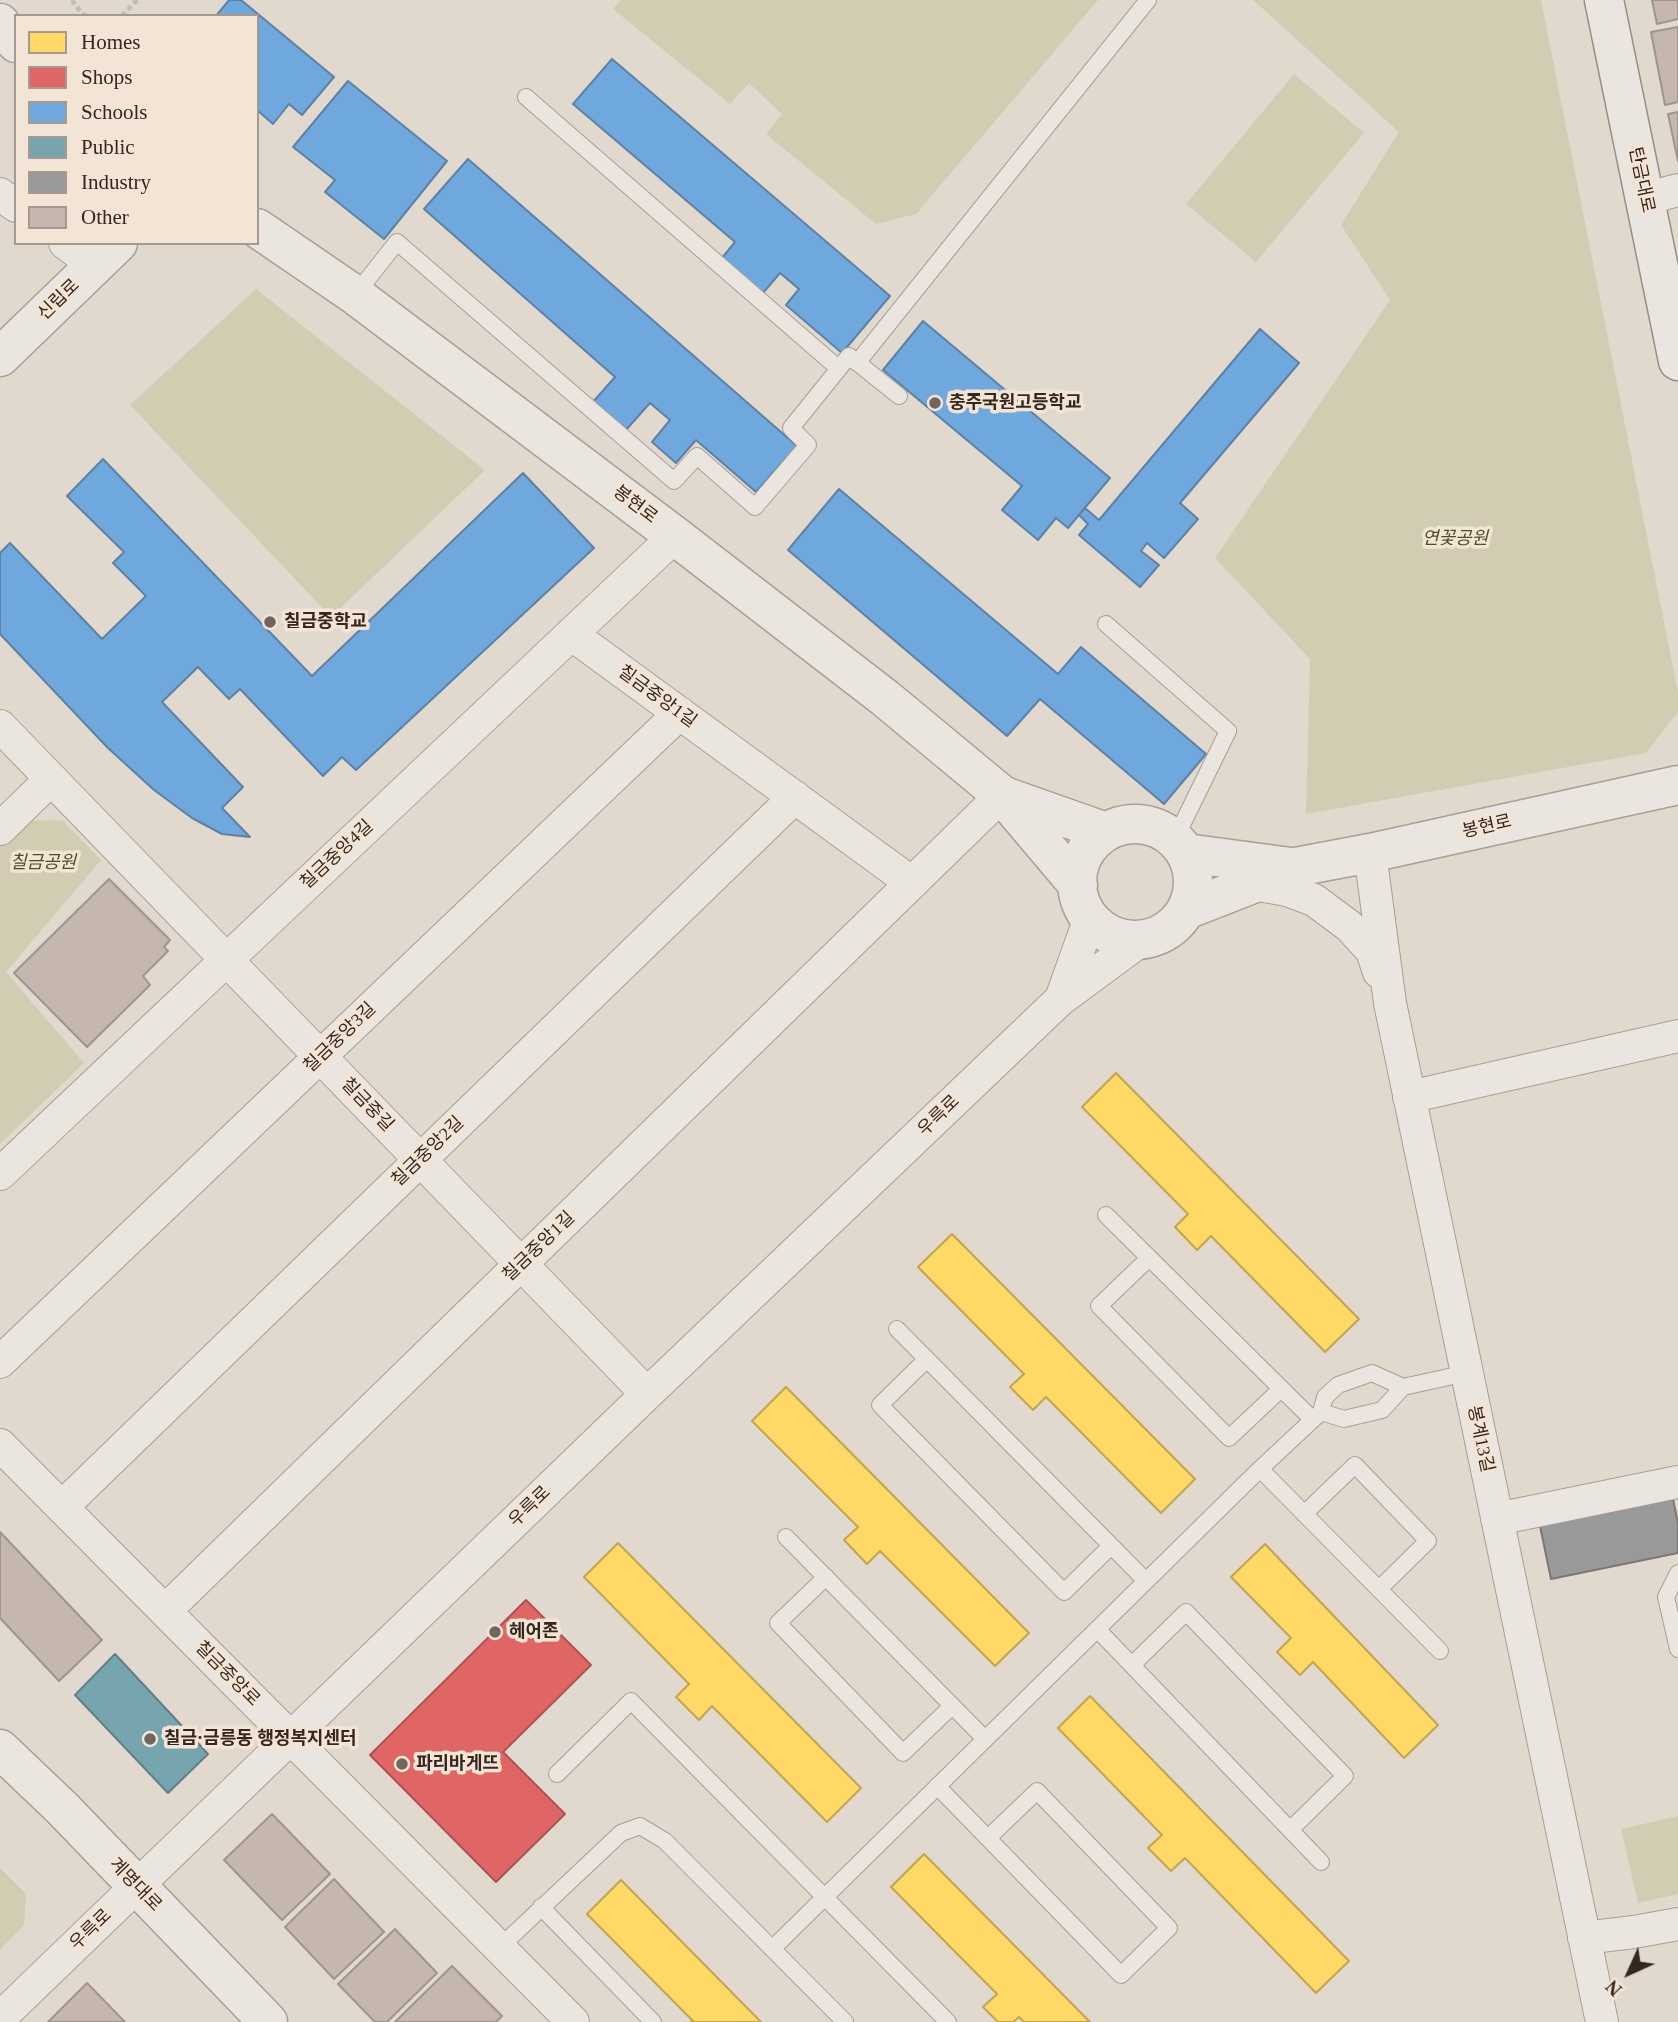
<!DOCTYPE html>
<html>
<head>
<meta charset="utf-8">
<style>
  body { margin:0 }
  #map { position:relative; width:1678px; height:2022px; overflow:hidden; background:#e1d8ce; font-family:"Times New Roman",serif }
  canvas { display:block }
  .legend { position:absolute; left:14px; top:14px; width:245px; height:231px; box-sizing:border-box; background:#f2e5d5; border:2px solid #a6998d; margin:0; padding:9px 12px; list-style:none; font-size:21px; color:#352720 }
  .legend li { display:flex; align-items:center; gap:14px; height:35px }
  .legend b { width:35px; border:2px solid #a6998d }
  .north { position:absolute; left:1594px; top:1938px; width:70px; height:70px; -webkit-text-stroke:5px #f2e5d5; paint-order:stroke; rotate:225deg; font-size:19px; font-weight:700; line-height:28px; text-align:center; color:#352720 }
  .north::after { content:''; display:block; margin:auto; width:24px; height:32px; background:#352720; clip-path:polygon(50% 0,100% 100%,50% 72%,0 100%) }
</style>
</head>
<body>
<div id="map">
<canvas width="1678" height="2022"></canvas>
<ul class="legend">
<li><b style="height:19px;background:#ffd966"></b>Homes</li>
<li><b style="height:19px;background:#e06666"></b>Shops</li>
<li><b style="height:19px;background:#6fa8dc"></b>Schools</li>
<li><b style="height:19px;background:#76a5af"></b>Public</li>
<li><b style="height:19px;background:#999"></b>Industry</li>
<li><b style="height:19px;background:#c5b7af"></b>Other</li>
</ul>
<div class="north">N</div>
</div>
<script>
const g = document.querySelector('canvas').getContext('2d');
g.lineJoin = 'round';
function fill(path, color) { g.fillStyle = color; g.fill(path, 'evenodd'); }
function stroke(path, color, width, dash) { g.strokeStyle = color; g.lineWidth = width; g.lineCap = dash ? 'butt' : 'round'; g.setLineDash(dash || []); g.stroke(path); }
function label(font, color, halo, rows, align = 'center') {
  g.font = font + ' "Times New Roman","Noto Sans KR",serif'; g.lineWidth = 7; g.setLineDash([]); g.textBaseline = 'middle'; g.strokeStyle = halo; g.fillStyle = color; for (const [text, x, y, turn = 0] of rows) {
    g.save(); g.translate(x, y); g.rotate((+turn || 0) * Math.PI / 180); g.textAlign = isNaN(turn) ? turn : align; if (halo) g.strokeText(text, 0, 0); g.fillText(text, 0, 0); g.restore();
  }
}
fill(new Path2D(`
  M621 0H1098L916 214 876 224 766 134 782 114 749 83 730 104 613 9Z
  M1253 0H1541L1678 693V712L1646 753 1306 814 1310 659 1215 558 1390 300 1341 225 1399 132Z
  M1294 74 1364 133 1256 262 1186 204Z
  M256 289 485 470 331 617 130 405Z
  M62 820 101 860 6 972 84 1063 0 1144V845L24 821Z
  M1678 1816V1894L1638 1903 1621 1829Z
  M0 1868 26 1894 24 1925 0 1950Z`), '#d2cdb2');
const homes = new Path2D(`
  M1116 1073 1359 1319 1325 1352 1211 1236 1197 1250 1175 1227 1188 1214 1082 1107Z
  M952 1234 1195 1479 1161 1513 1046 1397 1033 1410 1010 1387 1024 1374 918 1267Z
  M786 1387 1029 1633 995 1666 880 1551 867 1564 844 1540 858 1527 752 1421Z
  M618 1543 861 1788 827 1822 712 1706 699 1720 676 1697 689 1684 584 1577Z
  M1265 1544 1438 1725 1404 1758 1313 1662 1300 1675 1277 1652 1291 1638 1231 1577Z
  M1090 1696 1349 1961 1316 1993 1185 1858 1171 1871 1148 1848 1162 1835 1058 1728Z
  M924 1854 1090 2022H1024L1019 2017 1013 2022H998L983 2007 997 1994 891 1887Z
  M621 1880 761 2022H691L693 2021 587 1914Z`);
fill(homes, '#ffd966');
stroke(homes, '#c2a451', 2);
const shops = new Path2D(`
  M526 1600 591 1665 503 1752 565 1814 496 1882 370 1755Z`);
fill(shops, '#e06666');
stroke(shops, '#ad5351', 2);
const schools = new Path2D(`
  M229 0H241L334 77 302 115 289 104 273 124 257 110V16H216Z
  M612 59 890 296 842 353 786 305 799 289 780 273 763 293 722 258 735 242 573 104Z
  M348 81 447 161 384 239 325 192 335 180 293 147Z
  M468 159 797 446 756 492 696 440 676 463 652 442 670 420 650 403 625 431 592 403 615 377 424 209Z
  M923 321 1110 478 1068 528 1056 518 1038 540 1002 510 1022 486 883 370Z
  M1260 329 1299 363 1180 503 1198 519 1164 558 1147 543 1141 551 1159 565 1140 587 1079 535 1088 524 1079 515 1085 508 1099 520Z
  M103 459 312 676 523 473 594 548 356 770 342 757 323 776 240 689 229 699 198 667 162 702 243 787 222 808 250 837 222 834 192 818 154 790 108 748 0 634V553L10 543 102 639 146 596 113 563 124 552 67 496Z
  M839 489 1058 674 1081 647 1206 754 1164 804 1040 699 1007 736 788 550Z`);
fill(schools, '#6fa8dc');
stroke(schools, '#5e81a4', 2);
const public = new Path2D(`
  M115 1654 208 1754 168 1793 75 1695Z`);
fill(public, '#76a5af');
stroke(public, '#627f84', 2);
const industry = new Path2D(`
  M1673 1499 1678 1523V1553L1551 1579 1540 1526Z`);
fill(industry, '#999');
stroke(industry, '#7b7775', 2);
const building = new Path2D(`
  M1652 0H1678V19L1657 24Z
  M1678 27V102L1665 105 1651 32Z
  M1678 112V161L1668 114Z
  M109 879 170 940 164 947 168 951 143 976 150 985 87 1047 14 973Z
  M0 1532 102 1640 59 1681 0 1618Z
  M272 1814 330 1874 282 1920 224 1860Z
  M334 1879 384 1932 334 1979 285 1927Z
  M395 1929 437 1973 387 2022H375L338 1984Z
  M452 1966 502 2016 496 2022H395Z
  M87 1983 125 2022H48Z`);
fill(building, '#c5b7af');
stroke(building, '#a1948e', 2);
const service = new Path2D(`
  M526 97 838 368
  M355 295 397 242 674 481 697 456 755 507 808 445 791 428 849 356 899 396
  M857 363 1148 0
  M1106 624 1228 731 1175 839
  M1106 1215 1312 1419
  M1149 1258 1099 1306 1229 1438 1281 1389
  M897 1329 1146 1581
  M927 1359 880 1405 1064 1592 1111 1546
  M1321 1412 1344 1419 1382 1410 1403 1387 1467 1373
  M1260 1469 1440 1651
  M1304 1514 1355 1465 1428 1541 1379 1589
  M786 1537 985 1739
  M1678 1573 1666 1597 1678 1649
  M826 1577 778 1623 903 1753 952 1706
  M1097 1629 1321 1862
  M1132 1665 1186 1612 1345 1776 1290 1830
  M557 1774 631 1701 948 2022
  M937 1786 1121 1975 1169 1928 1037 1791 988 1838
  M541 1907 653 2022
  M499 1948 621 1833 640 1826 665 1841 845 2022
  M772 1949 1260 1469 1321 1412 1325 1397 1338 1385 1372 1373 1403 1387`);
const minor = new Path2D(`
  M0 194 16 206
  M1645 199 1678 190
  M65 243 95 265
  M571 634 912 883
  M0 726 647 1394
  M0 829 51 779
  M1370 853 1390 1003 1602 2022
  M1253 884 1287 890 1314 900 1349 926 1372 951 1379 972
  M1061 999 1090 918
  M1409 1097 1678 1036
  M0 1174 675 536
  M0 1362 680 713
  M0 1445 573 2022
  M62 1507 795 797
  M1497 1519 1678 1482
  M165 1611 1002 795
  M1584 1938 1634 1932 1678 1924
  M0 2018 647 1394 1061 999 1141 940`);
const tertiary = new Path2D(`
  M0 23 16 43
  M257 228 355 295 675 536 885 698 1002 795 1078 885
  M0 357 118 243
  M1004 796 1106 832
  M1077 882a58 58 0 1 1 116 0a58 58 0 1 1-116 0Z
  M1186 853 1291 867
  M1186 910 1296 867 1370 853 1678 785
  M0 1749 62 1808 268 2022`);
const secondary = new Path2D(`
  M1604 0 1678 361`);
stroke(service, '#a79e97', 18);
stroke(minor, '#a79e97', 34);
stroke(tertiary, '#a79e97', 41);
stroke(secondary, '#968e87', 41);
stroke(new Path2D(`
  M72 0 82 14 88 16
  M122 16 137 0`), '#c2bcb6', 4.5, [5, 3.5]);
stroke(service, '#eae5df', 16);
stroke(minor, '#eae5df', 32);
stroke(tertiary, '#eae5df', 38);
stroke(secondary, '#eae5df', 38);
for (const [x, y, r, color] of [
  [935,403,7,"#71655d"],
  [270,622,7,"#71655d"],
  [495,1632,7,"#71655d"],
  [150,1739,7,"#71655d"],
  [402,1764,7,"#71655d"]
]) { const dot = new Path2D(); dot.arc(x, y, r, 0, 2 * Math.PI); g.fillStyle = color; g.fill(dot); stroke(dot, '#f2e5d5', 2.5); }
label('18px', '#352720', '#f2e5d5', [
  ["탄금대로",1641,180,78],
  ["신립로",59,300,-44],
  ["봉현로",635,505,37],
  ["칠금중앙1길",657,697,36],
  ["봉현로",1487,827,-13],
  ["칠금중앙4길",337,855,-43],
  ["칠금중앙3길",340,1038,-44],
  ["칠금중길",367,1105,46],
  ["우륵로",939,1116,-44],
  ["칠금중앙2길",428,1152,-44],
  ["칠금중앙1길",539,1247,-44],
  ["봉계13길",1480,1439,78],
  ["우륵로",530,1507,-44],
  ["칠금중앙로",227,1674,45],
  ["계명대로",135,1885,46],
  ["우륵로",91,1930,-44]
]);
label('bold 18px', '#352720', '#f2e5d5', [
  ["충주국원고등학교",949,403],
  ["칠금중학교",284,622],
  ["헤어존",509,1632],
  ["칠금·금릉동 행정복지센터",164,1739],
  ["파리바게뜨",416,1764]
], 'left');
label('italic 18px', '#4c4f29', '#f2e5d5', [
  ["연꽃공원",1455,539],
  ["칠금공원",43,863]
]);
</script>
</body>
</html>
